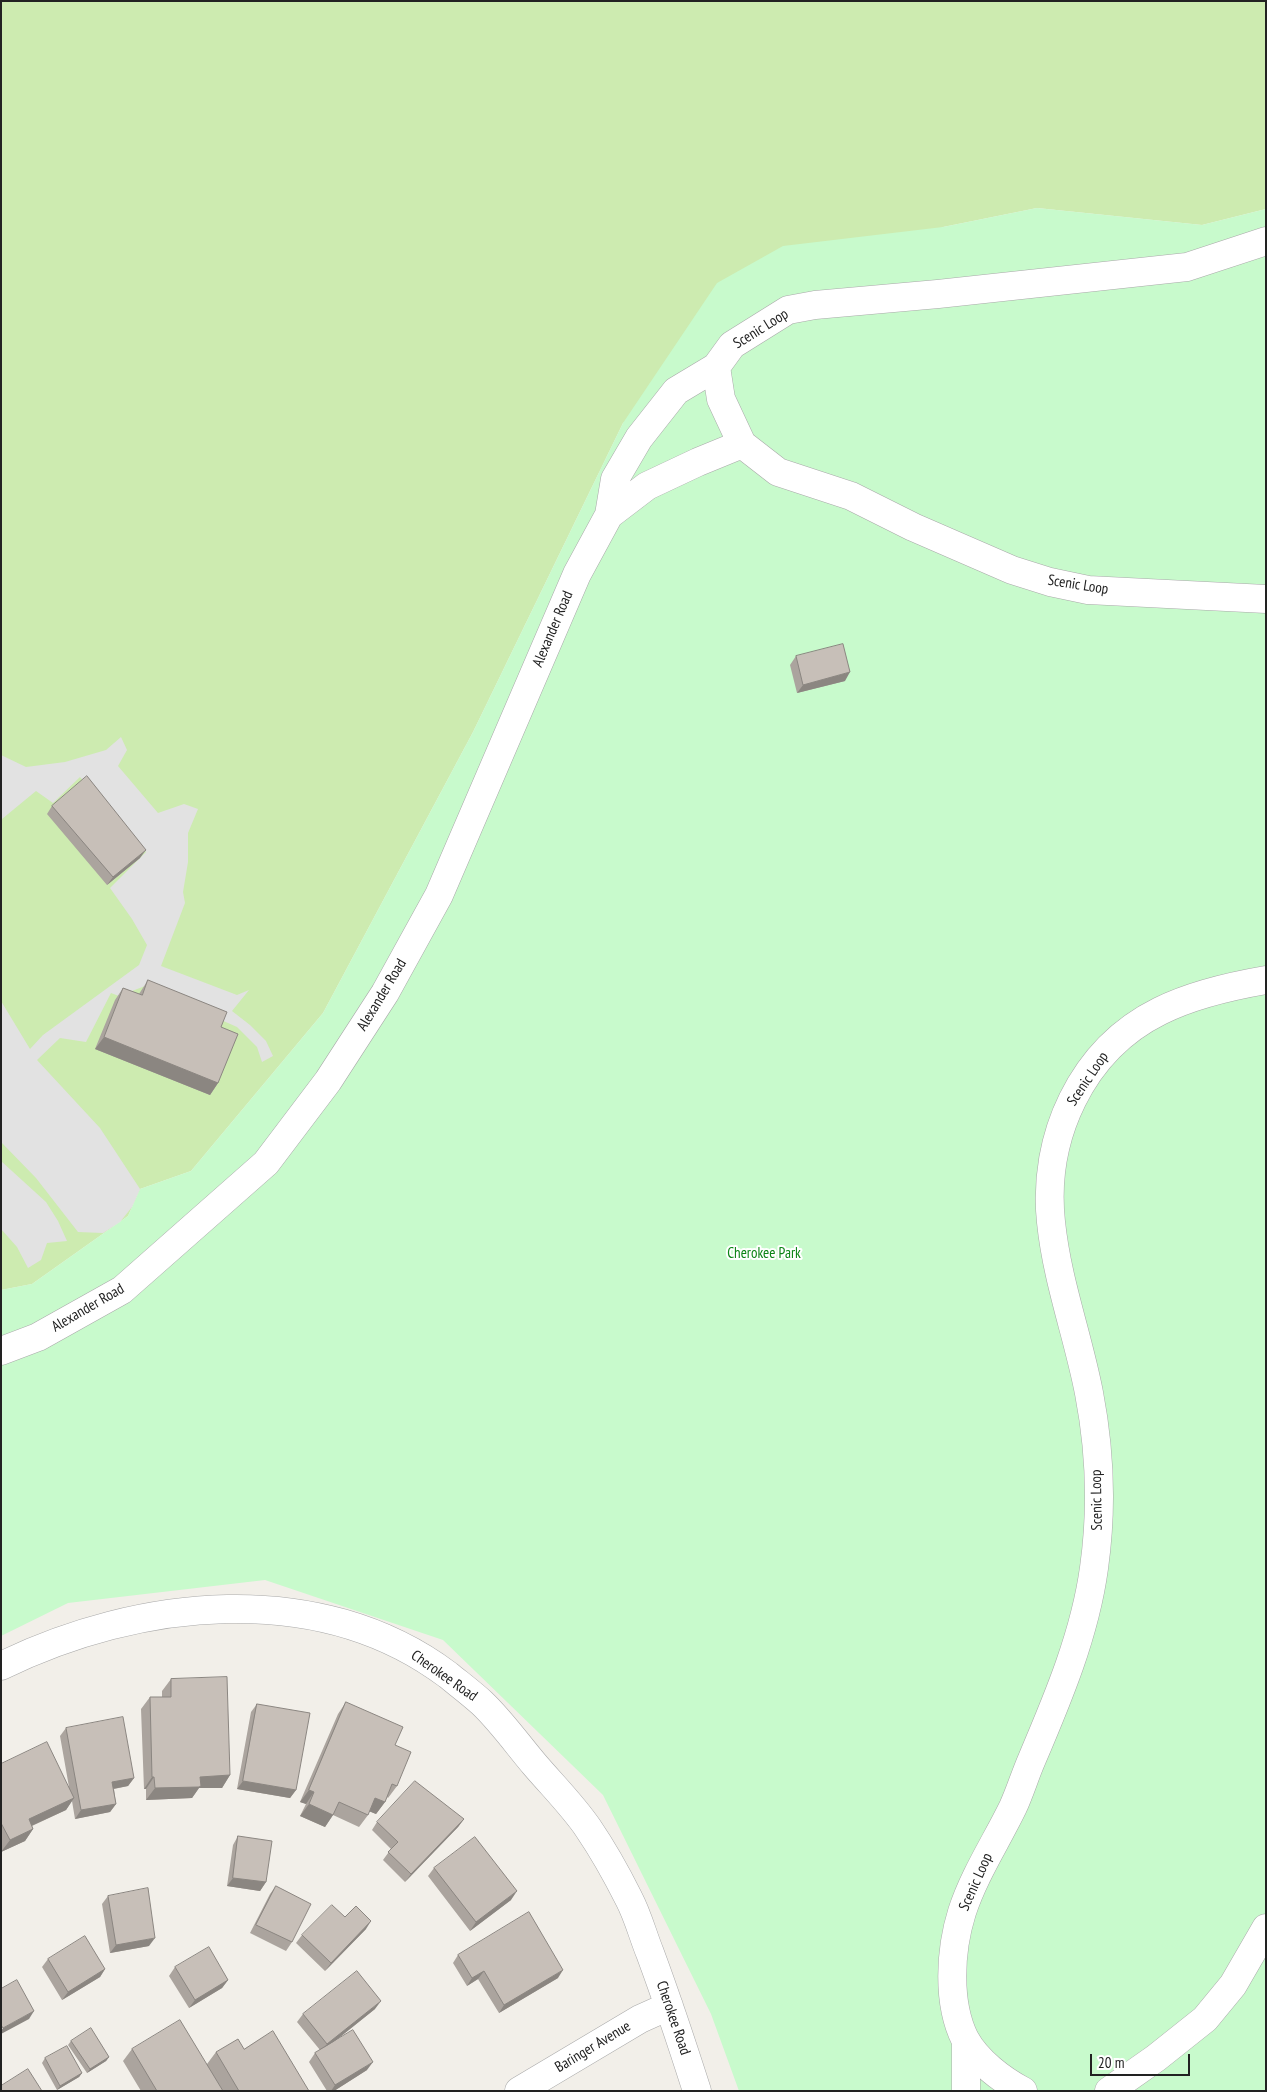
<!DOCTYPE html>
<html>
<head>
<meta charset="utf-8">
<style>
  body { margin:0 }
  #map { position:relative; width:1267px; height:2092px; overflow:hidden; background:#f2efe9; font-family:"PT Sans Narrow",sans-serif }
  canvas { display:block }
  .frame { position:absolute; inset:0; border:2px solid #222; pointer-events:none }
  .scale { position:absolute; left:1090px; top:2054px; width:100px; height:22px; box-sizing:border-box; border:2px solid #222; border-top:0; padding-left:6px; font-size:15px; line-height:18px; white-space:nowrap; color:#222; -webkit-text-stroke:4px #fff; paint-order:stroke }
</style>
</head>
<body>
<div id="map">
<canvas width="1267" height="2092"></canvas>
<div class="frame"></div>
<div class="scale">20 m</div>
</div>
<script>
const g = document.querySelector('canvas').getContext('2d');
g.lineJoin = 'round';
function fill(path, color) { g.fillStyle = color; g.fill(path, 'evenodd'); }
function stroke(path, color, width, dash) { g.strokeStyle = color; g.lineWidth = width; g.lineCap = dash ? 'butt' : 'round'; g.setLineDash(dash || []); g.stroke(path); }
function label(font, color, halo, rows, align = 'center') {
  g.font = font + ' "PT Sans Narrow",sans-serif'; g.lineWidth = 4; g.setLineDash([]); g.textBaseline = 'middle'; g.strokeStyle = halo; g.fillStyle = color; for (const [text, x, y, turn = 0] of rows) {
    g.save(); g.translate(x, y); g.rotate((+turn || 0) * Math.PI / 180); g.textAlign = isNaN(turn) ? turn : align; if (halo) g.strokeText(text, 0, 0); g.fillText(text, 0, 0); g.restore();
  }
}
fill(new Path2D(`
  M1 1H1266V209L1202 225 1037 208 943 227 623 423 473 732 323 1013 191 1171 140 1189 128 1216 32 1284 1 1290Z`), '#cdebb0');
fill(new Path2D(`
  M1037 208 1202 225 1266 209V2091H739L711 2014 603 1795 443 1640 265 1580 68 1603 1 1636V1290L32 1284 128 1216 140 1189 191 1171 323 1013 473 732 623 423 717 283 783 246 943 227Z`), '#c8facc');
fill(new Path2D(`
  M121 737 127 750 118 766 158 813 184 804 198 809 188 833V862L183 892 185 903 161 966 237 995 249 990 232 1011 250 1025 266 1041 273 1056 262 1062 257 1047 237 1027 145 986 132 991 127 999 111 993 86 1042 60 1038 37 1060 100 1128 140 1189 132 1207 120 1222 103 1233 78 1232 36 1178 1 1142V1001L30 1049 43 1035 139 965 147 945 132 919 110 888 146 852 80 777 53 803 36 791 2 819 1 755 26 767 65 762 106 750Z
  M1 1161 46 1202 58 1221 67 1241 47 1243 41 1260 28 1268 17 1247 1 1229Z`), '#e2e2e2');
const street = new Path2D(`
  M1266 241 1187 267 938 294 815 305 788 310 732 345 716 367 721 399 742 444 778 472 851 496 913 527 1012 570 1050 582 1088 590 1266 599
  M609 515 647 486 698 462 742 444
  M1 1351 38 1337 122 1290 266 1163 328 1081 385 993 439 895 577 574 609 515 615 479 639 438 676 391 716 367
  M1 1666C138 1599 319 1578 448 1675 459 1684 471 1693 482 1703 501 1721 518 1745 535 1765 553 1786 573 1806 588 1828 603 1850 617 1875 629 1899 638 1916 643 1936 650 1953 667 1999 682 2044 697 2091
  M966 2041V2091
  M519 2091 640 2019 669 2006
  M1023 2091C1002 2080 977 2061 965 2039 947 2003 950 1950 962 1912 974 1875 996 1842 1013 1807 1020 1792 1025 1775 1032 1759 1058 1698 1085 1634 1094 1568 1102 1511 1100 1450 1089 1393 1078 1336 1057 1281 1051 1222 1042 1138 1081 1050 1160 1011 1192 995 1231 986 1266 980
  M1109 2091 1156 2058 1205 2019 1233 1985 1266 1928`);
stroke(street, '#a9a9a9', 29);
stroke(street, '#fff', 28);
fill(new Path2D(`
  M796 656 845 681 797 693 790 665Z
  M52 806 140 858 107 885 47 814Z
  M148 980 221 1027 218 1083 210 1095 95 1049 115 1000 123 988 139 994Z
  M171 1679 230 1775 222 1788H199L192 1798 146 1800V1789H144L141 1709 150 1697H162V1691Z
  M346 1702 395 1745 397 1786 388 1798 387 1797 385 1802 376 1814 369 1811 368 1815 359 1827 333 1815 325 1827 300 1816 306 1804 300 1802 338 1714Z
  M257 1704 296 1790 290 1798 237 1789 251 1712Z
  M66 1728 134 1778 128 1786 114 1789 116 1804 110 1812 75 1819 72 1801 66 1810 32 1826 33 1829 25 1841 1 1852V1764L69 1787 60 1736Z
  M464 1819 458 1827 405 1882 383 1860 391 1849 372 1830 377 1822Z
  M238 1836 266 1882 260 1891 227 1886 233 1845Z
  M434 1868 511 1900 470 1931 428 1876Z
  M276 1886 292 1942 286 1951 250 1933 270 1894Z
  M108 1896 149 1946 110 1953 102 1904Z
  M366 1929 325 1971 296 1943 302 1935Z
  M458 1955 558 1978 499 2013 478 1979 467 1986 453 1963Z
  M48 1959 105 1969 100 1977 62 2000 42 1967Z
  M175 1967 228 1980 222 1988 189 2008 169 1976Z
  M375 2009 334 2042 367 2070 334 2091H327L309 2062 315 2053 320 2050 297 2022 303 2014Z
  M71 2041 109 2057 106 2061 87 2073 68 2045Z
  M132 2049 207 2064 216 2052 244 2049 309 2091H141L123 2061Z
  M45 2058 82 2073 79 2077 57 2090 42 2063Z`), '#aba49e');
fill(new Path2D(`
  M850 672 845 681 797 693 803 685Z
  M146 850 140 858 107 885 113 877Z
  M104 1037 218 1083 210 1095 95 1049Z
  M230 1775 222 1788H199L192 1798 146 1800 155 1788 200 1777Z
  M152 1777H154L146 1789H144Z
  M134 1778 128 1786 107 1790 112 1782Z
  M243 1781 296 1790 290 1798 237 1789Z
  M309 1790 314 1792 306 1804 300 1802Z
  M74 1798 66 1810 20 1831 29 1819Z
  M375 1798 385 1802 376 1814 366 1810Z
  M116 1804 110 1812 75 1819 81 1810Z
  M309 1804 333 1815 325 1827 300 1816Z
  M464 1819 458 1827 405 1882 411 1874Z
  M33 1829 25 1841 1 1852 10 1840Z
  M233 1878 266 1882 260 1891 227 1886Z
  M517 1891 511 1900 470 1931 476 1922Z
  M371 1921 366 1929 325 1971 331 1963Z
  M155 1938 149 1946 110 1953 116 1945Z
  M105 1969 100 1977 62 2000 68 1992Z
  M563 1970 558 1978 499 2013 504 2005Z
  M484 1971 478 1979 467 1986 472 1978Z
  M228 1980 222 1988 189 2008 195 2000Z
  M381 2001 375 2009 321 2052 327 2044Z
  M34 2011 29 2019 1 2034V2031L3 2028Z
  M109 2057 106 2061 87 2073 90 2069Z
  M373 2062 367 2070 334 2091H331L335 2085Z
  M82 2073 79 2077 57 2090 60 2086Z`), '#8b8681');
const building = new Path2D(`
  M843 644 850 672 803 685 796 656Z
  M87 776 146 850 113 877 52 806Z
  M148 980 227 1012 221 1027 238 1034 218 1083 104 1037 123 988 142 995Z
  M227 1677 230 1775 200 1777 201 1786 199 1787 155 1788 154 1777H152L150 1697H171V1679Z
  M346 1702 403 1727 395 1745 411 1752 397 1786 392 1784 385 1802 375 1798 368 1815 339 1802 333 1815 309 1804 314 1792 309 1790Z
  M257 1704 310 1713 296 1790 243 1781Z
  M123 1717 134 1778 112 1782 116 1804 81 1810 66 1728Z
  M47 1742 74 1798 29 1819 33 1829 10 1840 1 1823V1764Z
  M415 1781 464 1819 411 1874 388 1852 398 1842 377 1822Z
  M238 1836 272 1841 266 1882 233 1878Z
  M475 1837 517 1891 476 1922 434 1868Z
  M276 1886 311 1904 292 1942 256 1925Z
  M148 1888 155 1938 116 1945 108 1896Z
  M332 1905 345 1917 356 1906 371 1921 331 1963 302 1935Z
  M529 1912 563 1970 504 2005 484 1971 472 1978 458 1955Z
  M85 1936 105 1969 68 1992 48 1959Z
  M209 1947 228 1980 195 2000 175 1967Z
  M357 1971 381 2001 327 2044 303 2014Z
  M17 1980 34 2011 3 2028 1 2025V1989Z
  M180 2020 223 2091H157L132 2049Z
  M91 2028 109 2057 90 2069 71 2041Z
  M353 2030 373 2062 335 2085 315 2053Z
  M273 2031 309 2091H239L216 2052 238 2039 244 2049Z
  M67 2046 82 2073 60 2086 45 2058Z
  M28 2069 42 2091H1V2086Z`);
fill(building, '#c7bfb8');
stroke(building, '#8b8681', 1);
label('15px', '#222', '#fff', [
  ["Scenic Loop",761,329,-32],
  ["Scenic Loop",1078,585,9],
  ["Alexander Road",553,629,-67],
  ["Alexander Road",382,995,-59],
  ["Scenic Loop",1088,1079,-56],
  ["Alexander Road",88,1308,-30],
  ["Scenic Loop",1097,1500,-91],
  ["Cherokee Road",444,1676,35],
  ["Scenic Loop",976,1882,-66],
  ["Cherokee Road",673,2018,71],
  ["Baringer Avenue",593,2047,-31]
]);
label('15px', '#0c8416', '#fff', [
  ["Cherokee Park",764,1254]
]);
</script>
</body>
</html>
